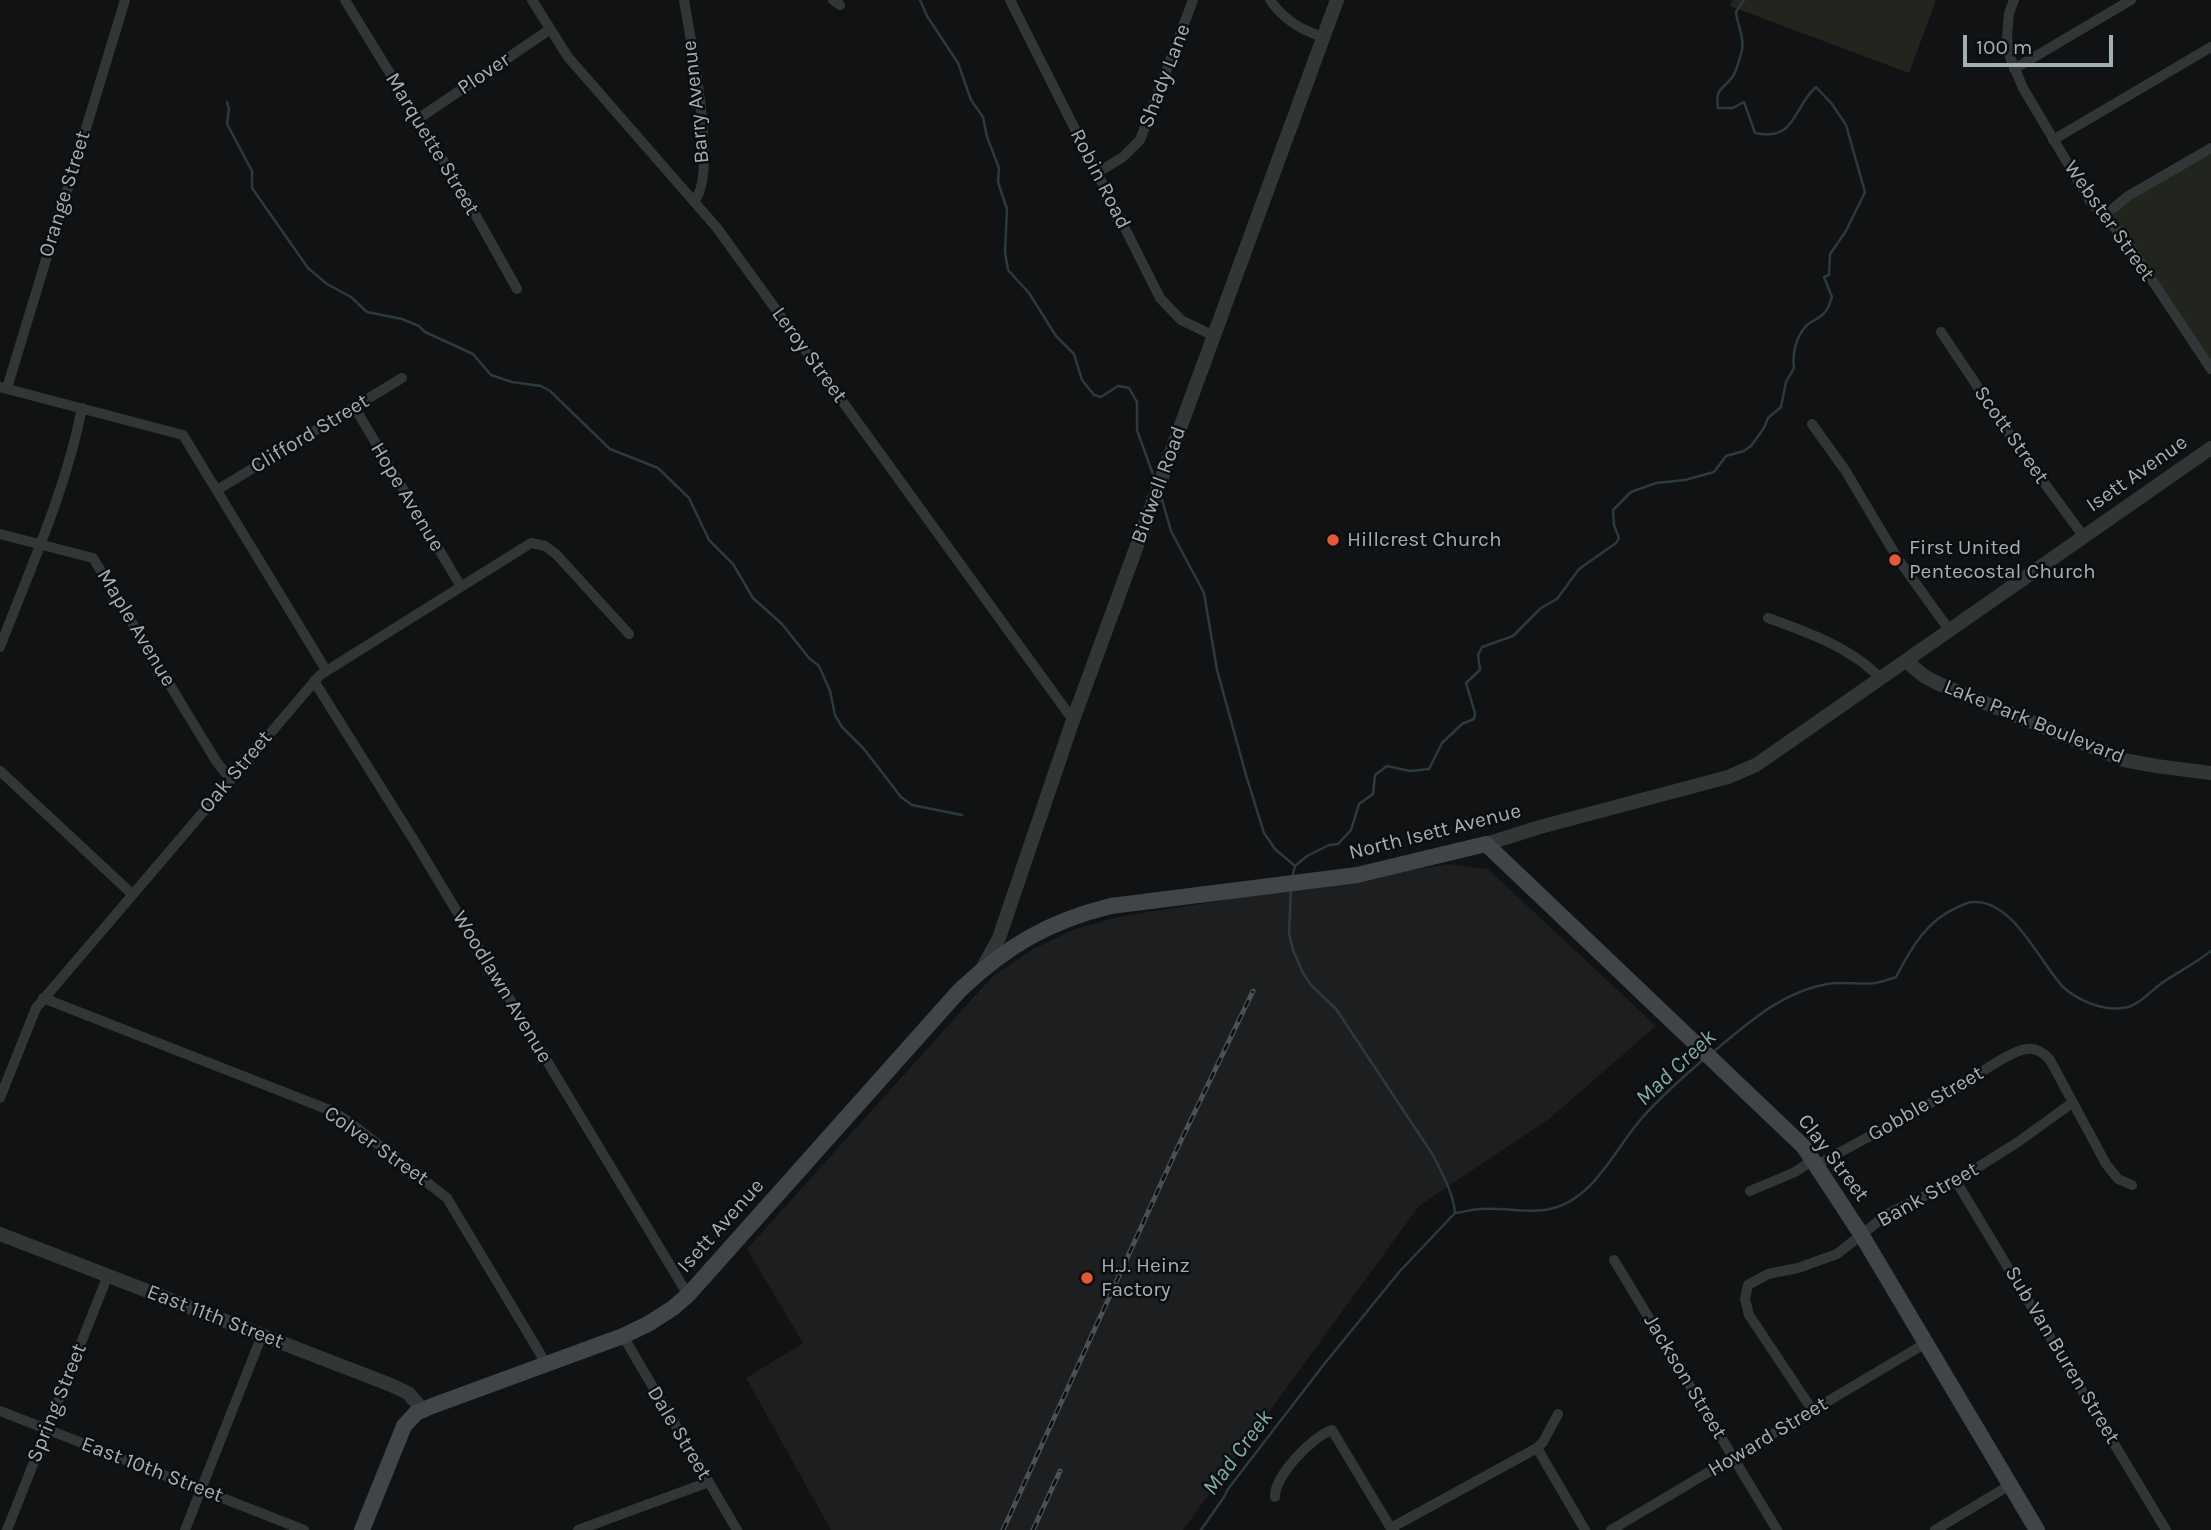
<!DOCTYPE html>
<html>
<head>
<meta charset="utf-8">
<style>
  body { margin:0 }
  #map { position:relative; width:2211px; height:1530px; overflow:hidden; background:#111213; font-family:Karla,sans-serif }
  canvas { display:block }
  .scale { position:absolute; left:1963px; top:35px; width:150px; height:32px; box-sizing:border-box; border:4px solid #a3afb3; border-top:0; padding-left:9px; font-size:21px; line-height:24px; white-space:nowrap; color:#a3afb3; -webkit-text-stroke:5px #0c0d0e; paint-order:stroke }
</style>
</head>
<body>
<div id="map">
<canvas width="2211" height="1530"></canvas>
<div class="scale">100 m</div>
</div>
<script>
const g = document.querySelector('canvas').getContext('2d');
g.lineJoin = 'round';
function fill(path, color) { g.fillStyle = color; g.fill(path, 'evenodd'); }
function stroke(path, color, width, dash) { g.strokeStyle = color; g.lineWidth = width; g.lineCap = dash ? 'butt' : 'round'; g.setLineDash(dash || []); g.stroke(path); }
function label(font, color, halo, rows, align = 'center') {
  g.font = font + ' Karla,sans-serif'; g.lineWidth = 5; g.setLineDash([]); g.textBaseline = 'middle'; g.strokeStyle = halo; g.fillStyle = color; for (const [text, x, y, turn = 0] of rows) {
    g.save(); g.translate(x, y); g.rotate((+turn || 0) * Math.PI / 180); g.textAlign = isNaN(turn) ? turn : align; if (halo) g.strokeText(text, 0, 0); g.fillText(text, 0, 0); g.restore();
  }
}
fill(new Path2D(`
  M1448 864 1488 869 1656 1026 1549 1119 1419 1206 1183 1530H831L746 1378 803 1343 747 1249 992 977 1033 949 1075 929 1118 917Z`), '#1d1e20');
fill(new Path2D(`
  M1732 0H1936L1909 73 1730 6Z
  M2211 150V372L2104 216Z`), '#21251e');
stroke(new Path2D(`
  M920 0 927 16 958 63 971 100 983 117 987 137 999 168 998 182 1007 209 1005 252 1008 270 1029 293 1056 336 1074 354 1082 380 1094 395 1101 397 1118 386 1129 388 1137 402V430L1155 480
  M227 102 229 109 227 124 252 171V188L308 268 327 284 351 297 367 312 402 319 419 326 425 332 473 354 491 375 512 382 541 386 550 391 610 449 658 468 689 498 709 540 733 564 753 598 782 624 809 658 819 666 830 691 835 715 842 727 864 749 901 797 912 805 962 815
  M1161 496 1171 531 1204 593 1217 670 1246 775 1264 833 1275 849 1295 866
  M1292 878 1295 866 1307 856 1329 845 1338 844 1351 830 1359 804 1373 794 1375 775 1387 766 1410 771 1429 769 1442 743 1462 724 1474 719 1475 713 1466 683 1480 670 1478 655 1482 647 1513 636 1541 608 1557 599 1579 569 1616 543 1619 538 1614 525 1613 510 1631 492 1656 483 1685 480 1714 472 1726 456 1744 451 1751 446 1764 428 1768 418 1781 407 1786 382 1794 368C1792 354 1796 336 1807 325 1812 320 1820 319 1825 312 1829 308 1830 301 1832 297L1824 277 1829 275 1830 254 1846 231 1865 192 1846 125 1832 104 1816 87C1793 107 1796 142 1755 133L1744 102 1733 108H1718C1715 86 1723 91 1733 76 1737 70 1740 57 1742 50 1745 38 1737 24 1736 12L1744 0
  M1291 888 1289 933 1293 950 1303 973 1311 985 1336 1009 1433 1155C1442 1173 1453 1192 1455 1213
  M1712 1053C1747 1024 1781 992 1827 984 1843 981 1859 985 1875 983 1882 982 1889 979 1896 977 1911 948 1927 920 1958 907 1962 905 1968 902 1973 902 2013 899 2040 963 2063 987 2077 1000 2103 1011 2122 1008 2138 1007 2149 992 2162 983 2178 972 2196 963 2211 951
  M1455 1213C1464 1212 1472 1209 1481 1209 1503 1207 1528 1214 1550 1209 1594 1200 1615 1148 1642 1118 1661 1096 1683 1077 1704 1059
  M1201 1530 1224 1497 1228 1489 1325 1363 1400 1271 1455 1213`), '#2c3a3a', 2.5);
stroke(new Path2D(`
  M345 0 465 196 517 289
  M532 0 568 57 717 228 1073 720
  M684 0C690 38 719 176 694 201
  M833 0 840 5
  M1010 0 1160 298 1181 320 1214 336
  M1270 0C1284 20 1301 30 1323 37
  M2014 0 2009 13 2007 37 2010 57 2023 88 2090 201 2124 238 2211 369
  M2014 69 2131 0
  M418 119 549 30
  M2053 140 2211 47
  M1097 173 1123 157 1140 140 1193 0
  M2104 216 2128 196 2211 148
  M1941 332 2018 447 2084 537
  M0 387 183 435 326 670
  M7 388 125 0
  M355 408 460 585
  M1812 424 1845 470 1898 559 1950 631
  M217 490 402 378
  M0 534 93 558 216 761 230 779
  M1768 618C1807 632 1852 648 1881 679
  M0 647C30 569 66 490 82 408
  M314 681 415 842 688 1295
  M0 771 132 894
  M43 998 332 1111 348 1121 447 1198 547 1365
  M0 1098 36 1008 320 675 531 543 545 546 556 554 629 634
  M1817 1165C1862 1140 1907 1117 1951 1091 1968 1082 2010 1050 2027 1049 2036 1048 2044 1053 2050 1060L2106 1164 2118 1179 2132 1185
  M1956 1181 2166 1530
  M1750 1191 1795 1172 1813 1160
  M1614 1260 1777 1530
  M623 1336 737 1530
  M0 1411 304 1530
  M1813 1411 1749 1315 1745 1299 1748 1285 1768 1274 1798 1268 1837 1254 1889 1213 1956 1181 2018 1142 2072 1103
  M1537 1448 1585 1530
  M1275 1497C1274 1476 1313 1436 1332 1430L1392 1530
  M1391 1528 1537 1448 1543 1442 1558 1414
  M7 1530 108 1275
  M185 1530 262 1335
  M578 1530 709 1482
  M1611 1530 1926 1343
  M1935 1530 2010 1485`), '#333637', 10);
stroke(new Path2D(`
  M1906 661 1924 676 1939 684 2124 760 2156 766 2211 773
  M1486 844 1540 827 1728 777 1756 765 2211 448
  M982 969 999 938 1073 720 1337 0
  M0 1234 391 1385 408 1393 423 1410`), '#333637', 14);
stroke(new Path2D(`
  M362 1530 404 1426 416 1413 432 1406 623 1336 648 1324 673 1308 688 1295 959 991C1005 947 1049 921 1111 906L1357 875 1486 844 1804 1147 1861 1234 2037 1530`), '#414547', 16);
const rail = new Path2D(`
  M1003 1530 1175 1153 1253 991
  M1033 1530 1060 1471`);
stroke(rail, '#4c5052', 5);
stroke(rail, '#0c0d0e', 2.5, [8]);
for (const [x, y, r, color] of [
  [1333,540,7,"#e65835"],
  [1895,560,7,"#e65835"],
  [1087,1278,7,"#e65835"]
]) { const dot = new Path2D(); dot.arc(x, y, r, 0, 2 * Math.PI); g.fillStyle = color; g.fill(dot); stroke(dot, '#0c0d0e', 2.5); }
label('21px', '#a3afb3', '#0c0d0e', [
  ["Plover",484,74,-34],
  ["Shady Lane",1165,76,-69],
  ["Barry Avenue",696,102,-96],
  ["Marquette Street",432,144,59],
  ["Robin Road",1100,179,63],
  ["Orange Street",65,194,-73],
  ["Webster Street",2109,221,55],
  ["Leroy Street",809,355,54],
  ["Clifford Street",310,434,-31],
  ["Scott Street",2011,435,55],
  ["Isett Avenue",2137,474,-35],
  ["Bidwell Road",1159,485,-70],
  ["Hope Avenue",407,497,59],
  ["Maple Avenue",136,628,59],
  ["Lake Park Boulevard",2034,722,22],
  ["Oak Street",236,772,-50],
  ["North Isett Avenue",1435,832,-14],
  ["Woodlawn Avenue",502,987,59],
  ["Gobble Street",1926,1104,-30],
  ["Colver Street",376,1146,35],
  ["Clay Street",1833,1158,53],
  ["Bank Street",1928,1195,-29],
  ["Isett Avenue",721,1226,-48],
  ["East 11th Street",215,1317,21],
  ["Sub Van Buren Street",2062,1355,59],
  ["Jackson Street",1685,1377,59],
  ["Spring Street",57,1403,-68],
  ["Dale Street",679,1433,59],
  ["Howard Street",1768,1437,-31],
  ["East 10th Street",152,1470,21]
]);
label('21px', '#a3afb3', '#0c0d0e', [
  ["Hillcrest Church",1347,540],
  ["First United",1909,548],
  ["Pentecostal Church",1909,572],
  ["H.J. Heinz",1101,1266],
  ["Factory",1101,1290]
], 'left');
label('italic 23px', '#7cacac', '#0c0d0e', [
  ["Mad Creek",1676,1068,-43],
  ["Mad Creek",1238,1453,-53]
]);
</script>
</body>
</html>
